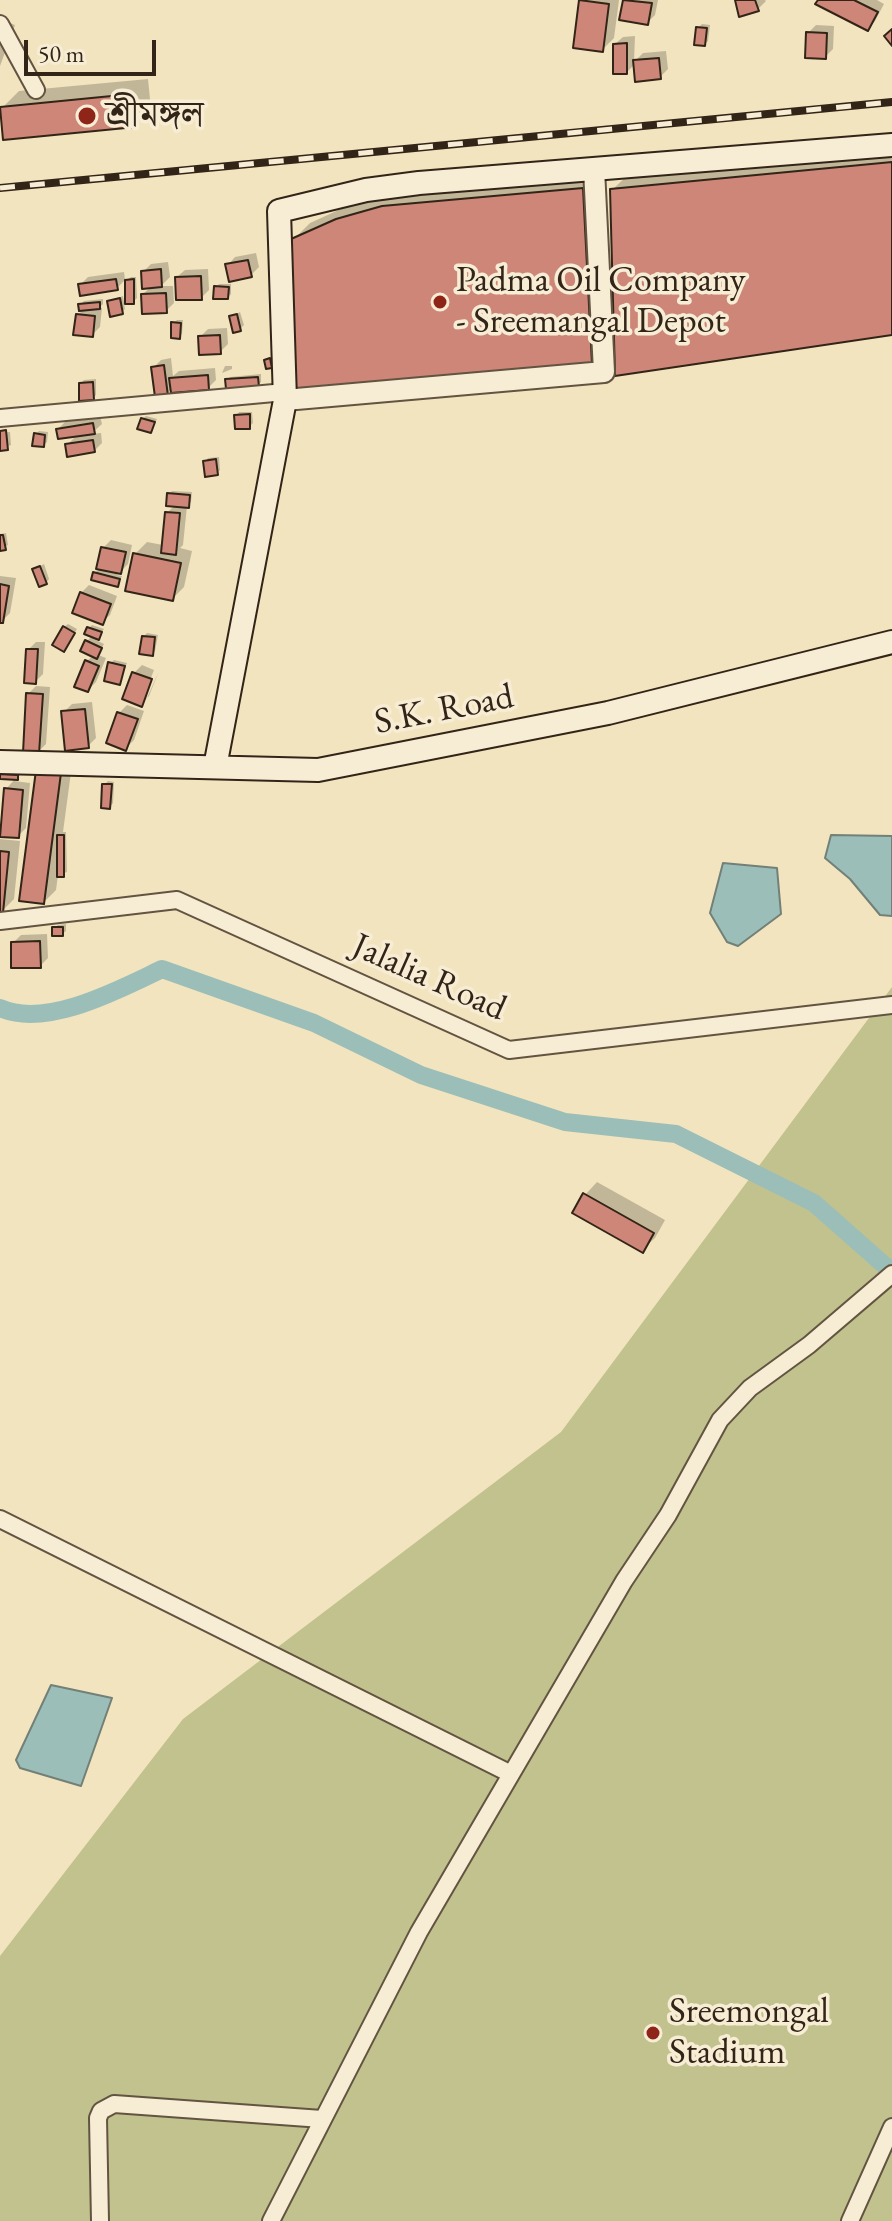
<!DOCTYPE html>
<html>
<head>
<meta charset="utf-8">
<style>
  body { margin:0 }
  #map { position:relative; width:892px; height:2221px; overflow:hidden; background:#f2e4be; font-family:"EB Garamond",serif }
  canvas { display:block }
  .scale { position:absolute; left:24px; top:40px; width:132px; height:36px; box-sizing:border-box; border:4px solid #332418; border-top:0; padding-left:10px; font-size:24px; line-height:28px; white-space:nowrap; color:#332418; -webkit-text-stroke:6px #f7edd5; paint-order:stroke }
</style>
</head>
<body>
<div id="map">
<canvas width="892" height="2221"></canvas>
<div class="scale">50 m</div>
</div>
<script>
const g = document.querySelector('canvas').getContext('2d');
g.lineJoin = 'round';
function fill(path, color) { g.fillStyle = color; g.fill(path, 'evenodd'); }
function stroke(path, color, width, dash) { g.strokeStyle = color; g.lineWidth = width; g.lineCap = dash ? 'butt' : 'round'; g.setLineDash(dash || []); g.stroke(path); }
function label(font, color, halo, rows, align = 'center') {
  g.font = font + ' "EB Garamond","Noto Serif Bengali",serif'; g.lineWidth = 7; g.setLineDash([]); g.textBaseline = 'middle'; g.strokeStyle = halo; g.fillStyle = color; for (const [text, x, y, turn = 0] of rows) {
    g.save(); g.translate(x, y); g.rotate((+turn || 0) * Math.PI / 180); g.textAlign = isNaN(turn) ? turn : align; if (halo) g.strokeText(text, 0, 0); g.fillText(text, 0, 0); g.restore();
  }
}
fill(new Path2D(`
  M892 987V2221H0V1956L183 1719 561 1432Z`), '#c1c28d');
const water = new Path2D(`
  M831 835 892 836V916L880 915 850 879 825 858Z
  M723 863 777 868 781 914 738 946 727 942 710 913Z
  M51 1685 112 1698 81 1786 20 1768 16 1760Z`);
fill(water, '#9cbeb8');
stroke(water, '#728078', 2);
fill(new Path2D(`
  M581 0H619L614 38 602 50 575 46Z
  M625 0H658L655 15 647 23 622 18Z
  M737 0H765L766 1 758 9Z
  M820 0H877L884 4 875 21 868 29Z
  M0 19 15 25 0 66Z
  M702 24 710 25 708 41 705 44 698 28Z
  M816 25 834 26 833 49 825 57 808 33Z
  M635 36 634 62 643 53 666 51 668 69 660 77 635 64 627 72 615 44 623 37Z
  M148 79 151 109 135 125 2 108 19 91Z
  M892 148V333L612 190 629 174Z
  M598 173 608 346 591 362 293 240 310 223 354 203 400 190Z
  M256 253 259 267 251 275 228 265 235 257Z
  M168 262 170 277 161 286H173L174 303 166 311 143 294 152 286 143 272 151 264Z
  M208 269 209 290 201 298 177 277 185 270Z
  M124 272 125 280 117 288 80 285 88 277Z
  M131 277H136L137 298 133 302 127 280Z
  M219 284H231V294L228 297 216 287Z
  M123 296 125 309 122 312 109 301Z
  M103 299V304L99 308H102L100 327 92 335 78 315 81 312 80 305 84 301Z
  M240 312 244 325 240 329 231 317Z
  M177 320H183L182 334 179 337 173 323Z
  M227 328 228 344 220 352 200 337 208 329Z
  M171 358 173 376 179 371 215 368 216 380 208 388H172L167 394 153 368 161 360Z
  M225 366H232V369L222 373Z
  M261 374V382L258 385 227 380 230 377Z
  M96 379V395L93 398 81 383 84 380Z
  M239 412H252L253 423 249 427 236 416Z
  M100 416 102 424 91 434 101 433 102 443 94 451 67 445 78 434 58 429 66 421Z
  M146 416 157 419 151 431 142 419Z
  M39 431 48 432 47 442 44 445 36 434Z
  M10 432 11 445 0 449V433Z
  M219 457 220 470 217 473 205 462 208 458Z
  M172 491 192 492 191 502 187 506 183 545 180 548 192 551 184 587 172 599 135 554 147 542 163 545 167 513 175 505 169 494Z
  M6 533 8 545 0 549V534Z
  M111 540 132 545 128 564 117 575 122 576 118 585 95 573 98 570 103 548Z
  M44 564 49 579 46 583 35 569Z
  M0 576 16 578 10 613 2 621H0Z
  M89 585 117 596 110 615 102 622 81 593Z
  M68 624 77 629 67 646 64 627Z
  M92 625 104 629 96 640 104 644 98 655 106 658 96 682 88 690 87 661 94 655 87 641 93 635 89 628Z
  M147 633 158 635 155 651 152 654 144 636Z
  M36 642H45L43 674 35 682 28 650Z
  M114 660 127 663 120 682 110 663Z
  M142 665 154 670 143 698H147L159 671 149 696 141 704 134 673Z
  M36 686 50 687 46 744 38 752 28 694Z
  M92 702 96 738 88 746 64 712 72 704Z
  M127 705 144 711 134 740 126 748 119 713Z
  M0 771 20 772V775L14 781 30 783 26 828 18 836 6 789 16 778 0 777Z
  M38 771 71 772 63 832H66L67 872 58 875 56 890 44 902Z
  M108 781 114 782 113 803 110 807 104 785Z
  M0 839 20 841 14 899 2 911H0Z
  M66 924V931L62 934 54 928 58 925Z
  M47 934 48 958 40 966 13 943 21 935Z
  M597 1182 665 1220 655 1238 642 1250 585 1195Z`), '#0003');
stroke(new Path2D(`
  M0 1008C46 1029 120 989 162 969L314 1023 421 1075 565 1122 676 1134 814 1203 892 1272`), '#9cbeb8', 18);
const building = new Path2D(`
  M579 0 609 4 603 52 573 48Z
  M623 0 652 3 648 25 619 20Z
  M735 0H755L759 11 739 17Z
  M818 0H854L878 12 868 31 815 4Z
  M696 27 707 28 705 46 694 45Z
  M892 29V46L884 36Z
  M806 32 827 33 826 59 805 58Z
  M627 43V74H613V44Z
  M659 58 661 79 635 82 633 60Z
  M132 94 136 127 3 140 0 107Z
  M892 162V335L615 376 610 189Z
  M583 188 592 364 292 392 291 239 336 219 382 206Z
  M248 260 252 277 229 282 225 264Z
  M161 269 162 287 142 289 141 271Z
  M201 276 202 300H176L175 277Z
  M116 279 118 290 80 296 78 284Z
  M134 279V304H125V280Z
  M214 286 229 287 228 299H213Z
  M166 293 167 313 142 314 141 294Z
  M120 298 123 314 110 317 107 301Z
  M100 302V309L79 311 78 304Z
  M76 314 95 316 93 337 73 335Z
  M237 314 241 331 233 333 229 316Z
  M171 322 181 323 180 339 171 338Z
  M220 335 221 354 199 355 198 336Z
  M270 358 272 368 266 369 264 360Z
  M164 365 168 396 155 397 151 367Z
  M208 375 209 390 171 393 169 378Z
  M258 377 259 387 226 389 225 379Z
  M93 382 94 400 79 401V383Z
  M250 414V429H235L234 415Z
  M141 418 155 422 151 433 137 429Z
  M93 423 95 434 58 439 56 429Z
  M6 430 8 450 0 451V431Z
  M34 433 45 435 44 447 32 446Z
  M93 440 95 452 67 457 65 444Z
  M216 459 218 475 205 477 203 461Z
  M167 493 190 495 189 508 166 506Z
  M165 512 180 513 176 555 161 553Z
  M0 535H3L6 550 0 551Z
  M101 547 126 552 121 574 96 569Z
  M133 553 181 563 173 601 125 591Z
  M40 566 47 584 39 587 32 569Z
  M93 572 120 579 118 587 91 580Z
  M0 584 9 586 3 623H0Z
  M80 592 111 604 103 625 72 613Z
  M63 626 75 633 64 652 52 645Z
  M87 627 102 632 99 640 84 634Z
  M142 636 155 637 153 656 139 654Z
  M85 640 102 648 97 659 80 651Z
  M26 649H38L36 684 24 683Z
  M85 660 99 666 88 692 74 687Z
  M108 662 125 666 120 685 104 681Z
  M132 672 152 679 142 707 122 699Z
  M26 693 43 694 39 754 23 753Z
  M85 709 89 748 65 751 61 711Z
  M117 712 138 719 126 751 106 743Z
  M36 770 61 773 44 904 19 901Z
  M0 774 18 775V780L0 779Z
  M102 784H112L110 809 101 808Z
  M4 788 23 790 19 838 0 837Z
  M57 835H64V877H57Z
  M0 851 9 852 3 913H0Z
  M52 927H63V936H52Z
  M40 941 41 968H11V942Z
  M583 1193 654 1233 643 1253 572 1213Z`);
fill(building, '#cd8678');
stroke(building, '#332418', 2);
const minor = new Path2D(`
  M0 24 36 90
  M0 418 285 392
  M0 921 177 900 509 1050 892 1005
  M0 1519 511 1774
  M100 2221 98 2118 101 2111 114 2104 322 2119
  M271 2221 419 1932 624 1581 668 1515 720 1420 750 1388 809 1345 892 1274
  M850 2221 892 2127`);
const tertiary = new Path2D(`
  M285 400 604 372 594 169`);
const secondary = new Path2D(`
  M0 762 318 770 608 713 892 642
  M215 767 285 400 279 211 366 190 419 183 892 145`);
stroke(minor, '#635442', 20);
stroke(tertiary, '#635442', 24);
stroke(secondary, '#332418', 26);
stroke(minor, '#f7edd5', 16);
stroke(tertiary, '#f7edd5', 20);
stroke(secondary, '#f7edd5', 22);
const rail = new Path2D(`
  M0 188 892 102`);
stroke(rail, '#332418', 8);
stroke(rail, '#f7edd5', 5, [15]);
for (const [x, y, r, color] of [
  [87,116,10,"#8f2418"],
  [440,302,8,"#8f2418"],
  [653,2033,8,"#8f2418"]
]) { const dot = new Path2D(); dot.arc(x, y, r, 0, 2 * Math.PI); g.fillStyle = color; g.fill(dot); stroke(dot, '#f7edd5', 3); }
label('36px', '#332418', '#f7edd5', [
  ["শ্রীমঙ্গল",105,116],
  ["Padma Oil Company",456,281],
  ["- Sreemangal Depot",456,322],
  ["Sreemongal",669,2012],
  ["Stadium",669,2053]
], 'left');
label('36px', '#332418', '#f7edd5', [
  ["S.K. Road",444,710,-11],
  ["Jalalia Road",429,978,24]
]);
</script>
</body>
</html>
